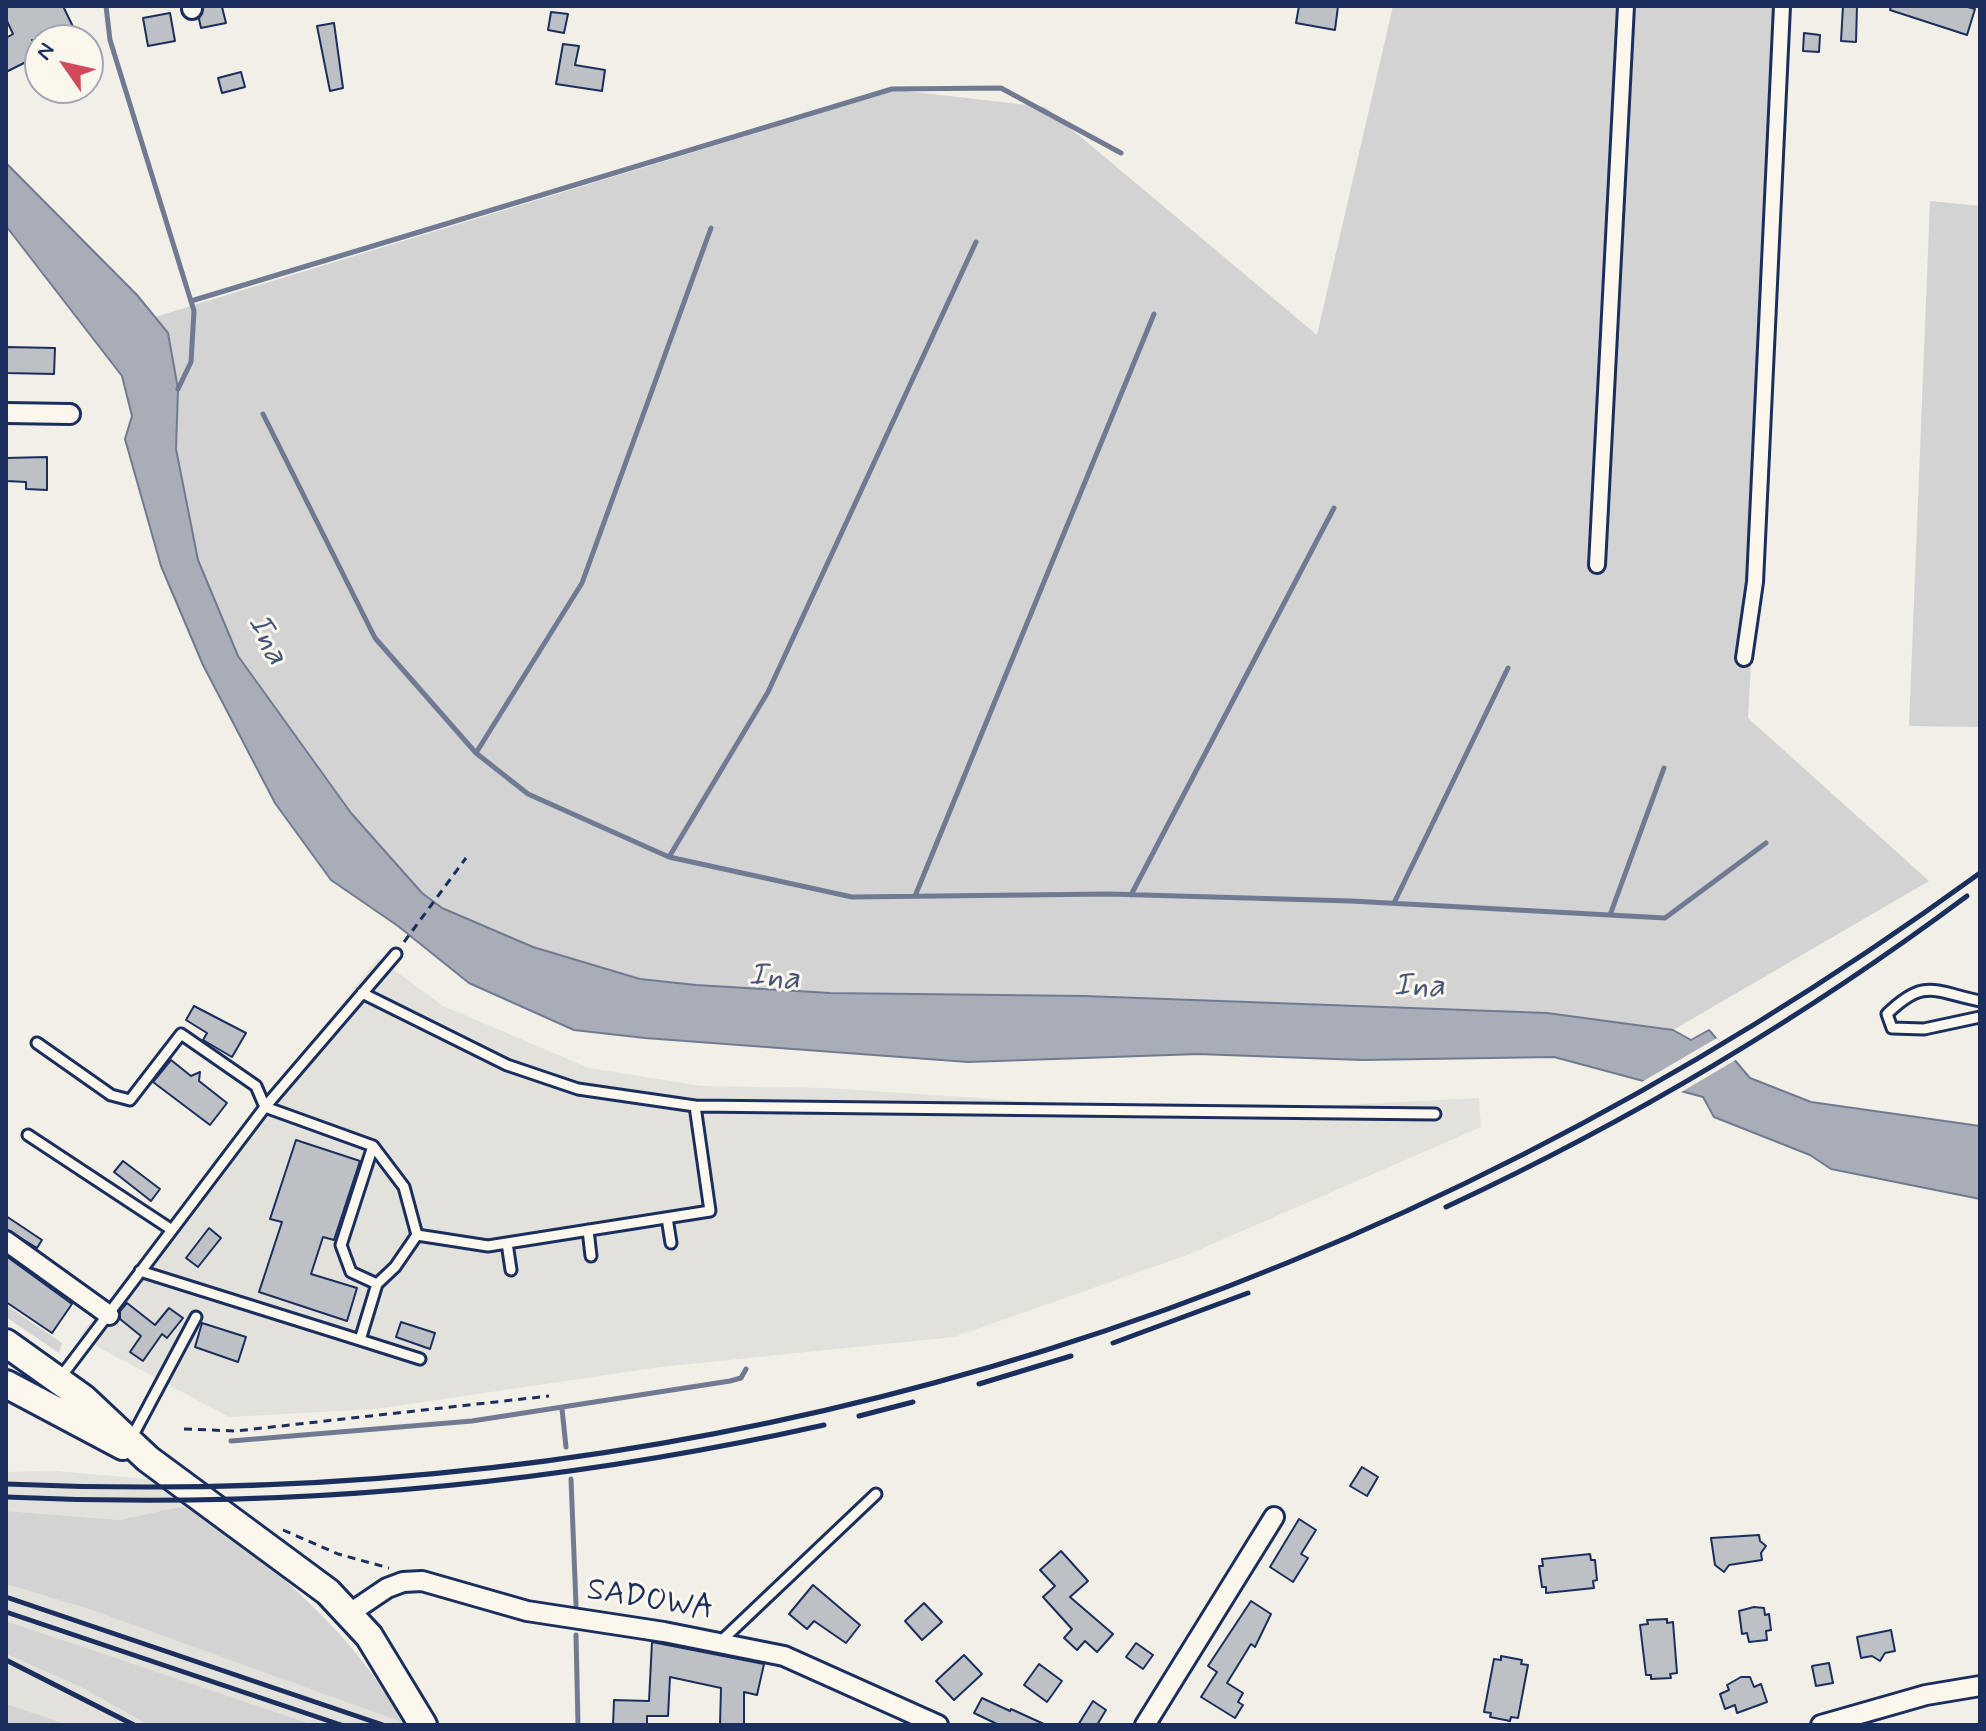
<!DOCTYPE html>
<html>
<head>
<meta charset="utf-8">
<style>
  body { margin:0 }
  #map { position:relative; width:1986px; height:1731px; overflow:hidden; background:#f2efe6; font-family:Mynerve,sans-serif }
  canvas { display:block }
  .frame { position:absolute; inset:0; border:8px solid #1b2f5e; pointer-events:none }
  .north { position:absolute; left:24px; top:24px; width:80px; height:80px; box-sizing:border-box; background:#fbf7ec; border:2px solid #a1a7b3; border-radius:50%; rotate:304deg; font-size:22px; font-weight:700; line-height:32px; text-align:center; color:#1b2f5e }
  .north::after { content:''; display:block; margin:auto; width:28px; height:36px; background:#d1495b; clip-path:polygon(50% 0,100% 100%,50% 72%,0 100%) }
</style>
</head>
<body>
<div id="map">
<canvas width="1986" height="1731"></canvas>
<div class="frame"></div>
<div class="north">N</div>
</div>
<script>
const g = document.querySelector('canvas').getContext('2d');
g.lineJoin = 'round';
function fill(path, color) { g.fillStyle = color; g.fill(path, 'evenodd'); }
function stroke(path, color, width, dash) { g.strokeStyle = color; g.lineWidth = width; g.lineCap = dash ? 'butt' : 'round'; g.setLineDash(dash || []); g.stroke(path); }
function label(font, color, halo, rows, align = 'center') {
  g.font = font + ' Mynerve,sans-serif'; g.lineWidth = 6; g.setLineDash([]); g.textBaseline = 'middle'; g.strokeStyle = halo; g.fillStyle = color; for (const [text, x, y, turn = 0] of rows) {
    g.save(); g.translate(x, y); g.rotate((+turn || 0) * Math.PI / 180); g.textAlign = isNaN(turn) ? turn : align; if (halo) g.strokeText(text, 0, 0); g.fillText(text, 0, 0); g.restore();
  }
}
fill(new Path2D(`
  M378 958 443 1006 589 1068 702 1086 826 1088 1054 1103 1319 1106 1479 1098 1481 1127 1187 1255 954 1337 660 1367 376 1409 229 1417 79 1337Z
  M56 1471 158 1480 165 1492 183 1497 184 1505 197 1509 174 1508 120 1520 6 1511V1472Z
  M6 1584 89 1609 404 1722 403 1725H314L6 1621Z
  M6 1654 79 1686 149 1725H68L6 1704Z`), '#e2e1dc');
fill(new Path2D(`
  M1393 6H1786L1748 718 1929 881 1673 1030 1547 1013 1084 996 824 992 696 985 640 979 533 947 442 908 422 893 351 813 238 656 198 560 176 449 178 389 168 333 155 317 897 90 1045 107 1317 335Z
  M1930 201 1980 206V727L1909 726Z
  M6 1305 62 1343 59 1353 6 1317Z
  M200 1507C276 1573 355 1632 402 1722L89 1609 6 1584V1511L120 1520 174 1508Z
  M6 1621 314 1725H149L79 1686 6 1654Z
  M6 1704 12 1706 68 1725H6Z`), '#d2d3d2');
const water = new Path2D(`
  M6 163 137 295 168 333 178 389 176 449 198 560 238 656 351 813 422 893 442 908 533 947 640 979 696 985 830 993 1084 996 1547 1013 1673 1030 1691 1040 1709 1030 1750 1078 1811 1102 1980 1126V1199L1831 1169 1810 1155 1714 1117 1703 1097 1554 1057 1362 1060 1198 1054 968 1062 645 1038 574 1030 469 983 398 926 331 880 275 803 203 665 161 566 125 439 132 416 122 376 6 226Z`);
fill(water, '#a9adb7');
stroke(water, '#707b93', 2);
fill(new Path2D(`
  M1717 1038 1739 1058 1678 1094 1640 1083Z`), '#f2efe6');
stroke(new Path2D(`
  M106 6 110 40 194 311 191 362 178 389
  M191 301 892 89 1001 88 1121 153
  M263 414 375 638 476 753 528 794 669 857 852 897 1109 894 1351 901 1665 918 1766 843
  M476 753 582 583 711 228
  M669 857 768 692 976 242
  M1131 895 1334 508
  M915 896 1154 314
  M1394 903 1508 668
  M1610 915 1664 768
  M562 1409 566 1447
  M231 1441 472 1421 730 1381 741 1378 746 1369
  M571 1479 576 1605
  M576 1635 578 1725`), '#707b93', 5);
const building = new Path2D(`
  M6 6H63L77 35 66 40H32L40 55 6 72V38L13 34 6 19Z
  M204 6 222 7 226 23 201 28 199 19Z
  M1299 6H1338L1335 30 1296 23Z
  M1843 6H1857L1856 42 1841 41Z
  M1891 6H1964L1975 9 1967 35 1890 10Z
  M551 12 568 14 564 33 548 30Z
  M170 13 175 41 148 46 143 18Z
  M334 23 343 88 330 91 317 26Z
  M1804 33 1820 35 1819 52 1803 51Z
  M563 44 579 46 575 65 605 70 602 91 556 84Z
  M241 72 245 87 222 93 218 78Z
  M6 347 55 348 54 374 6 373Z
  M47 457V490L26 489V482L6 481V458Z
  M194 1006 246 1033 232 1057 203 1040 207 1033 186 1020Z
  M171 1060 191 1076 200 1072 199 1081 227 1103 210 1125 153 1082Z
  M296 1140 360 1161 334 1240 323 1237 311 1274 357 1288 347 1321 259 1292 282 1222 270 1219Z
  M123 1161 160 1189 151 1201 114 1172Z
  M6 1216 42 1240 37 1248 6 1229Z
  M209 1228 221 1238 198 1267 186 1258Z
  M6 1256 72 1304 52 1333 6 1302Z
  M127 1303 155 1325 169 1308 183 1318 167 1338 162 1334 143 1361 130 1352 141 1336 120 1319V1311Z
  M401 1322 435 1333 430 1349 396 1337Z
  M202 1323 246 1337 238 1362 195 1347Z
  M1362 1467 1378 1477 1367 1496 1350 1486Z
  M1299 1519 1316 1530 1301 1554 1308 1558 1293 1582 1270 1567Z
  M1759 1535 1760 1541 1766 1546 1761 1553 1762 1560 1729 1565 1724 1572 1715 1565 1711 1538Z
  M1061 1551 1088 1581 1070 1597 1113 1634 1097 1652 1085 1641 1077 1650 1064 1638 1072 1629 1043 1597 1055 1586 1040 1570Z
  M1590 1554 1591 1560H1595L1597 1580 1593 1581 1594 1588 1546 1593V1587H1542L1539 1566H1543L1542 1559Z
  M813 1585 860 1625 846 1643 814 1621 807 1629 789 1614Z
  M1251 1601 1271 1614 1255 1647 1251 1644 1227 1683 1243 1693 1238 1702 1243 1705 1235 1718 1201 1697 1217 1672 1208 1666Z
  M924 1603 942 1622 922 1640 905 1621Z
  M1754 1607 1764 1608 1765 1615 1769 1614 1771 1630 1766 1631 1767 1640 1749 1642 1747 1633 1742 1634 1739 1611Z
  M1667 1619V1623L1673 1622 1677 1673 1670 1674 1671 1678 1651 1679V1675H1646L1640 1625 1648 1624 1647 1620Z
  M1891 1630 1895 1651 1885 1653 1880 1661 1872 1656 1861 1658 1857 1637Z
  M652 1642 764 1664 757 1695 744 1692V1725H720L721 1688 670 1677 668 1716H647V1725H613L614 1700 649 1701Z
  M1136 1643 1153 1655 1143 1669 1126 1657Z
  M964 1655 982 1674 954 1700 936 1681Z
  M1501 1656 1522 1660 1521 1664 1528 1665 1518 1718 1511 1717 1510 1721 1490 1717 1491 1713 1484 1712 1494 1659 1501 1660Z
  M1829 1663 1833 1683 1816 1686 1812 1666Z
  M1039 1664 1062 1681 1047 1702 1024 1685Z
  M1741 1677H1750L1754 1687 1761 1684 1767 1702 1737 1713 1735 1705 1725 1709 1720 1694 1729 1690 1727 1685Z
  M982 1698 1010 1711 1011 1709 1046 1725H999L974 1713Z
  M1093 1701 1106 1710 1097 1725H1078Z`);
fill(building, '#bdc0c4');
stroke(building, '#1b2f5e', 2);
const service = new Path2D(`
  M362 993 507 1065 578 1089 695 1106 710 1211 488 1246 417 1235
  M1980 1001C1933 991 1924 978 1887 1014L1892 1028 1924 1029 1980 1017
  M37 1043 111 1095 130 1100 181 1034 256 1086 265 1107 373 1146 404 1187 417 1235 395 1267 377 1284 360 1340 140 1271
  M695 1106 1435 1114
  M28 1135 172 1230
  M373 1146 341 1245 351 1272 377 1284
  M667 1218 671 1243
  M588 1230 591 1256
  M507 1243 511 1270
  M360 1340 420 1359
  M60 1378 265 1107 396 954
  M131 1439 196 1317
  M719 1643 876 1494`);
const pedestrian = new Path2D(`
  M1597 565 1626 6
  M1744 658 1755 582 1782 6`);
const minor = new Path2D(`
  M192 6V9
  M6 413 70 414
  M6 1241 109 1315
  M350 1613 387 1588 403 1582 422 1581 527 1611 664 1632 784 1656 938 1725
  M1145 1725 1274 1517
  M1821 1725 1926 1695 1980 1686`);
const secondary = new Path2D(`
  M6 1343 83 1398 148 1459 328 1592 369 1636 423 1725
  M6 1384 123 1446`);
stroke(service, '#1b2f5e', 15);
stroke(pedestrian, '#1b2f5e', 20);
stroke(minor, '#1b2f5e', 24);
stroke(secondary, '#1b2f5e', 32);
stroke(new Path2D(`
  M404 942 466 858
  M184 1429 236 1431 549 1396
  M283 1530 338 1554 389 1568`), '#1b2f5e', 3, [8, 6]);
stroke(service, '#fbf7ec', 9);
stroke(pedestrian, '#fbf7ec', 14);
stroke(minor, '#fbf7ec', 18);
stroke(secondary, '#fbf7ec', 26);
stroke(new Path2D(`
  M1446 1207C1628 1122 1806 1016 1967 896
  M1113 1343 1248 1293
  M979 1384 1071 1356
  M859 1416 913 1402
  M6 1484C732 1516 1394 1299 1980 873
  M6 1497C282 1510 555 1485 824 1425
  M6 1597 383 1725
  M6 1612 341 1725
  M6 1660 134 1725`), '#1b2f5e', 5);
label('32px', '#1b2f5e', '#fbf7ec', [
  ["SADOWA",650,1601,9]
]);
label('italic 34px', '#465579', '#fbf7ec', [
  ["Ina",266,640,63],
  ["Ina",774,979,5],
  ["Ina",1419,988,1]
]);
</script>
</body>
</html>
